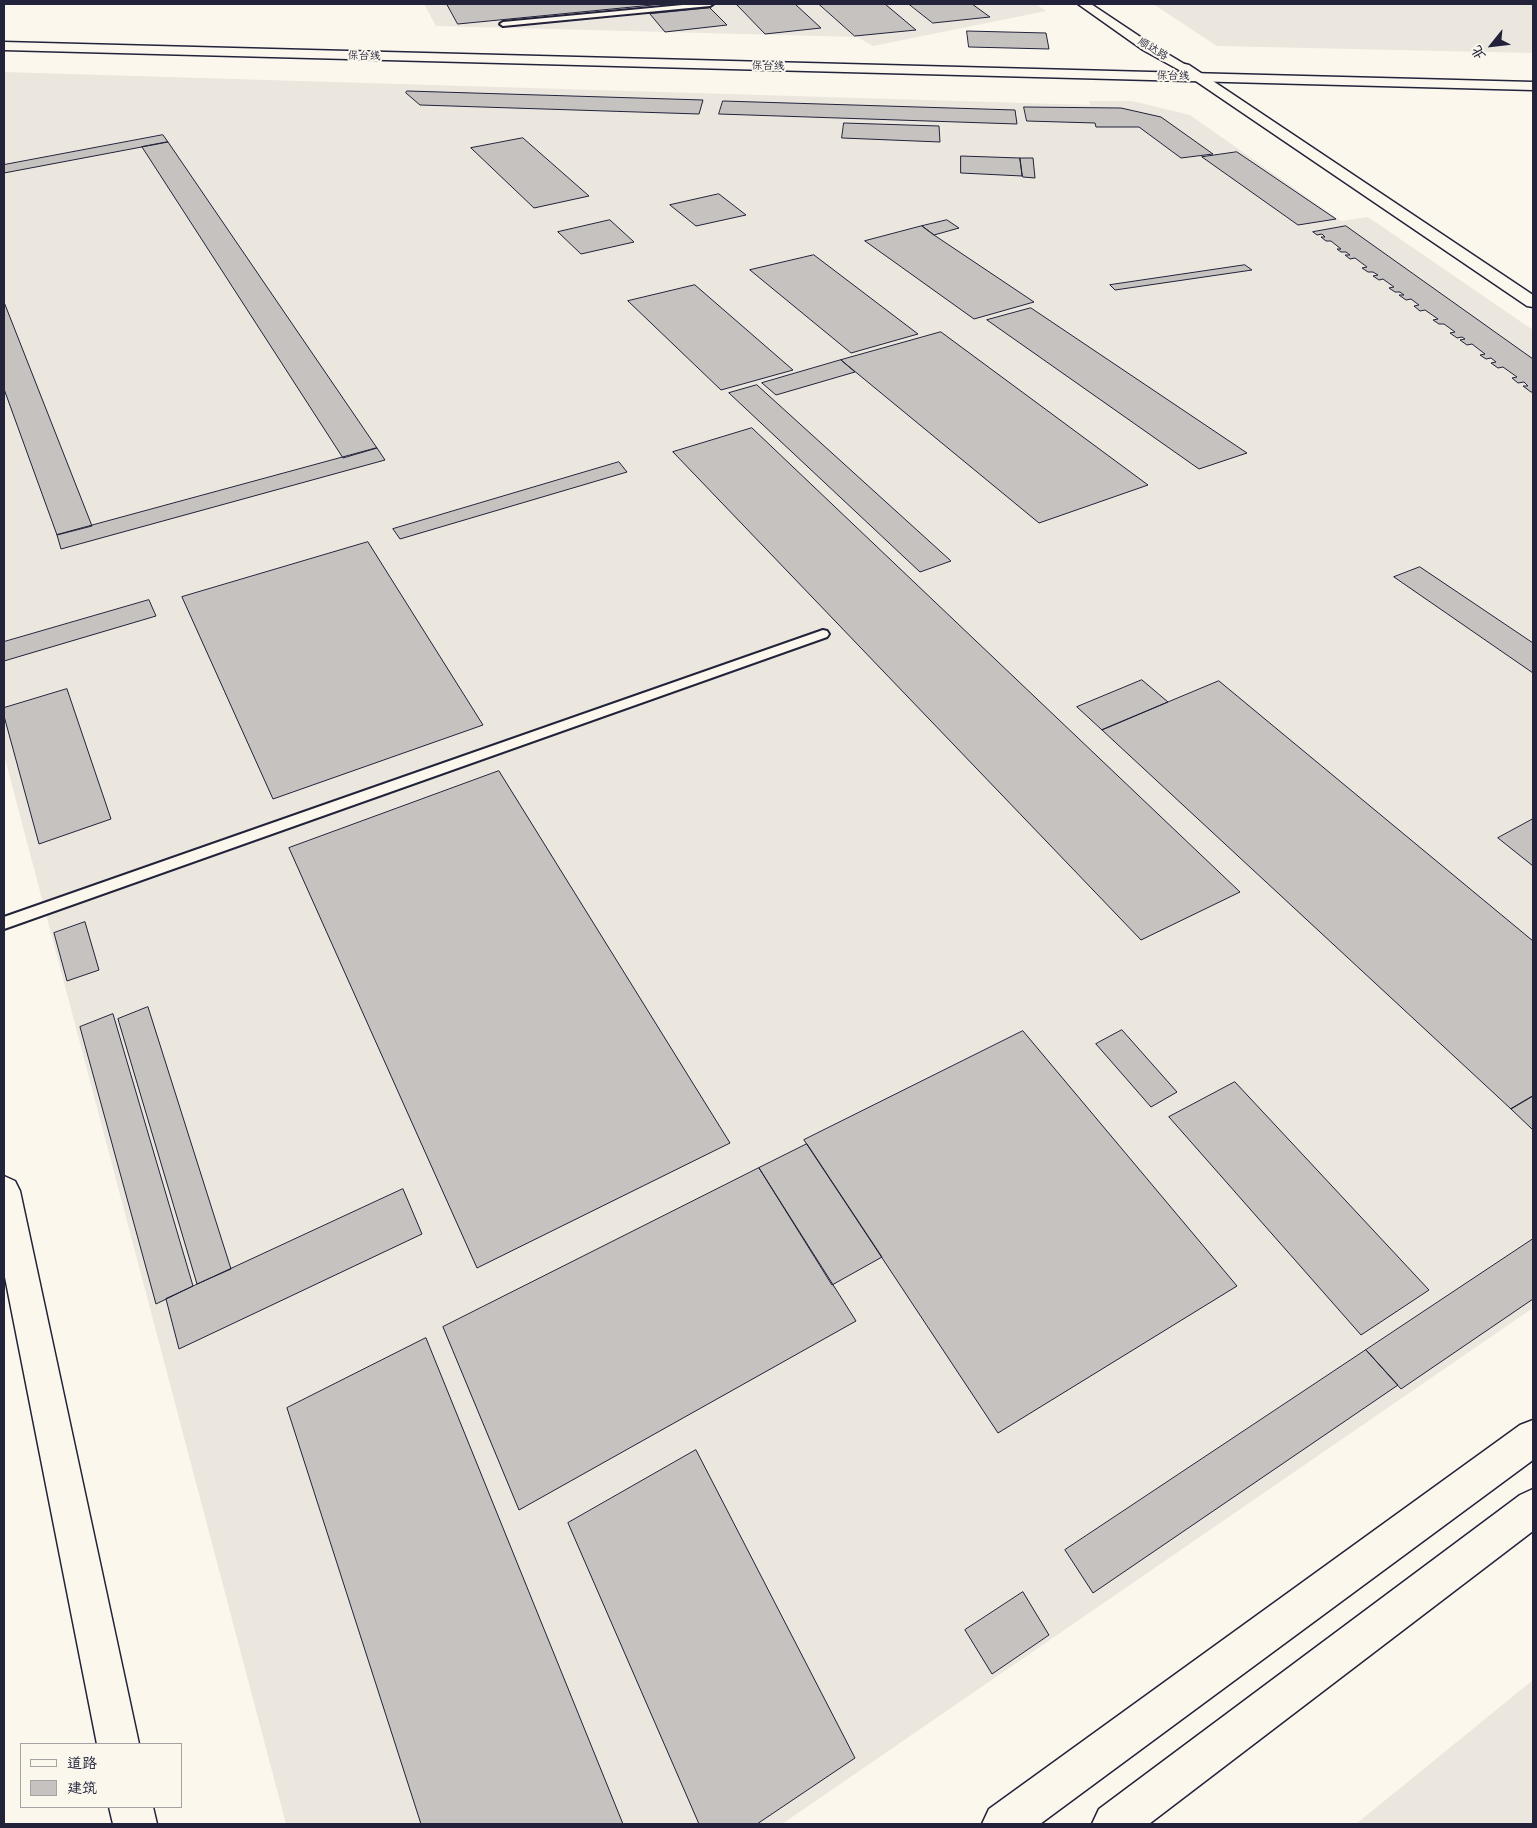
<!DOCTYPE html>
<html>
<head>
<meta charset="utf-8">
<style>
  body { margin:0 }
  #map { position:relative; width:1537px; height:1828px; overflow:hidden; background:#fbf7ec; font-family:"Comic Neue","LXGW WenKai TC",sans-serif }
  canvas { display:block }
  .frame { position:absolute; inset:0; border:5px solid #22223b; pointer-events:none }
  .legend { position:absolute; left:20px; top:1743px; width:162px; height:65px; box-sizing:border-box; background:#fbf7ec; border:1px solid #a4a2a5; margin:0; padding:6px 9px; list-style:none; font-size:15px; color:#22223b }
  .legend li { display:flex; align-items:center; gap:10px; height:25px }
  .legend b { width:25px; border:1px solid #a4a2a5 }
  .north { position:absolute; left:1467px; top:20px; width:50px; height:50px; -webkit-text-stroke:4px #fbf7ec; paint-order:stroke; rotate:241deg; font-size:14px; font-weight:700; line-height:20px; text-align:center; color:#22223b }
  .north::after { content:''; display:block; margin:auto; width:18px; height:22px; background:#22223b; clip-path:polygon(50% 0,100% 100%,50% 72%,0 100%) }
</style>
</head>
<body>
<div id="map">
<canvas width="1537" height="1828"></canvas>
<div class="frame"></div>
<ul class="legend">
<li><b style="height:6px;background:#fbf7ec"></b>道路</li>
<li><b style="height:14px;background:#c6c2c0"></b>建筑</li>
</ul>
<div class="north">北</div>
</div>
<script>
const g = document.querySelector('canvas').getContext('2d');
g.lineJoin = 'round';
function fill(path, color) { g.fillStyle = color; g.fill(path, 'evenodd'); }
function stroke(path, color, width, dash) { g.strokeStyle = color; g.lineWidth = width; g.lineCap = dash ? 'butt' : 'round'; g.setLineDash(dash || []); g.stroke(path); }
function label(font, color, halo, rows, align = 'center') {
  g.font = font + ' "Comic Neue","LXGW WenKai TC",sans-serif'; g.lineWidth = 4; g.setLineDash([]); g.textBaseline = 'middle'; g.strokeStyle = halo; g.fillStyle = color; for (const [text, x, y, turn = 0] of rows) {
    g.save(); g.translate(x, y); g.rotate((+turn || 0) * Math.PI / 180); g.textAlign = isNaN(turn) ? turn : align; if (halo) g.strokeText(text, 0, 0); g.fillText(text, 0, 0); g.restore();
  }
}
fill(new Path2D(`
  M424 4H1036L1046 11 873 46 857 37 436 26Z
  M1153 4H1533V53L1217 46Z
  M4 72 1090 105 1089 101H1132L1190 115 1341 221 1368 217 1533 330V1308L782 1824H286L4 755Z
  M1533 1680V1824H1356Z`), '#ebe7df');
const building = new Path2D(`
  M447 4H663L458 24Z
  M747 4H795L821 28 765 34 737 5Z
  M819 4H885L916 30 855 36Z
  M909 4H972L990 17 933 23Z
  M710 8 727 25 665 32 650 14Z
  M967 31 1046 33 1049 49 969 47Z
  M407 91 703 100 699 114 420 105 406 93Z
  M723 101 1015 110 1017 124 719 114Z
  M1024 107 1121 108 1161 117 1213 154 1181 158 1139 127H1096L1095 123 1027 121Z
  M844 123 939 126 940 142 842 138Z
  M163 135 168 142 4 173V165Z
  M523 138 589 196 534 208 471 148Z
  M168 142 377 448 343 458 142 147Z
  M1237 152 1336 219 1298 225 1202 157Z
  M961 156 1020 158 1022 176 961 173Z
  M1020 158H1033L1035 178 1023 177Z
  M719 194 746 215 696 226 670 205Z
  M610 220 634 242 581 254 558 232Z
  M947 220 959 228 934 235 922 226Z
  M922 226 934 235 1034 302 974 319 865 241Z
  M1346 226 1533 359V392H1531L1523 386H1528L1524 382 1518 383 1512 378 1517 377 1503 367 1498 368 1491 363 1496 362 1491 358 1486 359 1480 355 1485 354 1472 344 1467 345 1460 340 1465 339 1462 337 1457 338 1450 333 1455 332 1444 324H1439L1433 320 1438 319 1425 310 1420 311 1414 306 1419 305 1411 299 1406 300 1399 295H1404L1400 292H1395L1389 288 1394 287 1383 279 1379 280 1373 276 1378 275 1373 272H1368L1362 268 1367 267 1355 258 1350 259 1345 255H1350L1346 252H1341L1337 249H1341L1331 241H1326L1321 237H1325L1322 234 1317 235 1313 232Z
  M814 255 918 334 851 353 750 270Z
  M1245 265 1252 270 1115 290 1110 285Z
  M695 285 793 370 721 390 628 301Z
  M4 302 92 526 57 535 4 389Z
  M1031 308 1247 453 1199 469 987 320Z
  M941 332 1148 485 1039 523 841 360Z
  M841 360 855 372 776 395 762 383Z
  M757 385 951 561 920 572 729 393Z
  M752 428 1240 892 1141 940 673 452Z
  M377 448 385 460 61 549 57 535Z
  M619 462 627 472 400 539 393 529Z
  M368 542 483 725 273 799 182 597Z
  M1420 567 1533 643V673L1394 577Z
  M149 600 156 616 4 661V642Z
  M1142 680 1168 702 1102 730 1077 707Z
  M1219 681 1533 941V1096L1511 1109 1102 730Z
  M67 689 111 819 39 844 4 716V708Z
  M499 771 730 1143 477 1268 289 848Z
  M1533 819V866L1498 838Z
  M85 922 99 970 67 981 54 933Z
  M148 1007 231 1269 197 1284 118 1019Z
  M113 1014 193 1286 156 1304 80 1027Z
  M1122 1030 1177 1092 1151 1107 1096 1044Z
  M1023 1031 1237 1286 998 1433 804 1140Z
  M1235 1082 1429 1290 1361 1335 1169 1117Z
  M1533 1096V1130L1511 1109Z
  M807 1144 882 1257 832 1285 759 1168Z
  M759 1168 856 1321 519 1510 443 1327Z
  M403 1189 422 1234 179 1349 166 1299Z
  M1533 1239V1299L1401 1389 1366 1350Z
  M426 1338 623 1824H421L287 1408Z
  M1366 1350 1398 1385 1093 1593 1065 1550Z
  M696 1450 855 1758 757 1824H699L568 1523Z
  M1023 1592 1049 1635 992 1674 965 1630Z`);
fill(building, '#c6c2c0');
stroke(building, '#22223b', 1);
const service = new Path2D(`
  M693 4H713L710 6 503 26 500 24 503 22Z
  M823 630 827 631 829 634 827 637 4 929V917Z`);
const tertiary = new Path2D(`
  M1185 64 1189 65 1533 295V307L1527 306 1181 71 1179 68 1181 65Z
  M4 1176 15 1181 20 1191 139 1744H97L4 1272Z
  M1533 1420V1460L1040 1824H982L989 1809 1520 1425Z
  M1533 1489V1531L1149 1824H1092L1099 1809 1520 1495Z
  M109 1807H153L157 1824H113Z`);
const secondary = new Path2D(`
  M1078 4H1091L1151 44 1191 68 1189 71H1181L1143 50Z`);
const trunk = new Path2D(`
  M4 42 1533 82V90L4 50Z`);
stroke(service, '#22223b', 4);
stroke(tertiary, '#22223b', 3);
stroke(secondary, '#22223b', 3);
stroke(trunk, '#22223b', 3);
fill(service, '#fbf7ec');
fill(tertiary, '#fbf7ec');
fill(secondary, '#fbf7ec');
fill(trunk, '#fbf7ec');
label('11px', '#22223b', '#fbf7ec', [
  ["顺达路",1153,49,31],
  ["保台线",364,56,1],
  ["保台线",768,66,1],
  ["保台线",1173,76,1]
]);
</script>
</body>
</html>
